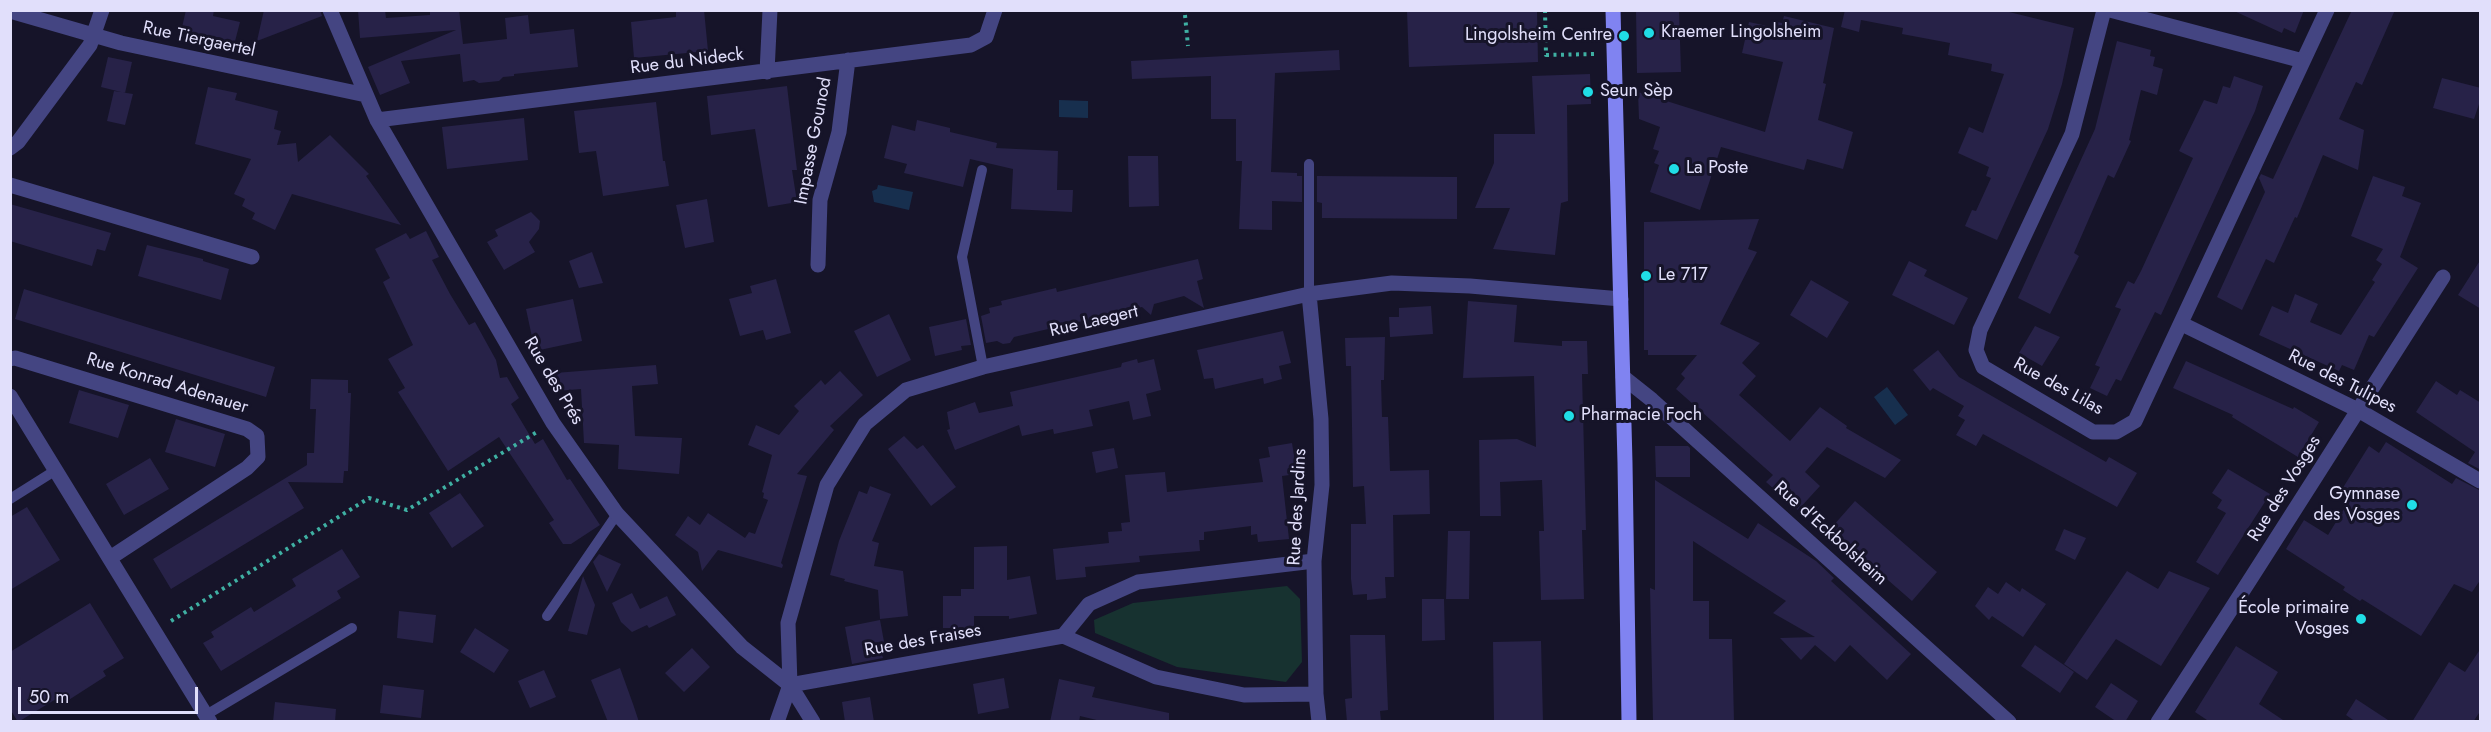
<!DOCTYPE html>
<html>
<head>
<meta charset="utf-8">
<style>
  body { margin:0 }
  #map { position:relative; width:2491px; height:732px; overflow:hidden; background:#161429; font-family:Jost,sans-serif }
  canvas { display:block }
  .frame { position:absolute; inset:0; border:12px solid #e1dffb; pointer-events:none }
  .scale { position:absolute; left:18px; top:687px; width:180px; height:27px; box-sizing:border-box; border:3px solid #e1dffb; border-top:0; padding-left:8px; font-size:18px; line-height:21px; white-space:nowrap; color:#e1dffb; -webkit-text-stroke:4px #161429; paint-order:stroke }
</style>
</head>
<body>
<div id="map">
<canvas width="2491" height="732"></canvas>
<div class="frame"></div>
<div class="scale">50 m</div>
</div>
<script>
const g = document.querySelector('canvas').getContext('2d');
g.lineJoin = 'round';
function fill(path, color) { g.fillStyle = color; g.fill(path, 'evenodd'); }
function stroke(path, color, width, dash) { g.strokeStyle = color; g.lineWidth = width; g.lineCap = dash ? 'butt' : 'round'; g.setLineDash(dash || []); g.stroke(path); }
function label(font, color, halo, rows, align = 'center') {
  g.font = font + ' Jost,sans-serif'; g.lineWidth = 6; g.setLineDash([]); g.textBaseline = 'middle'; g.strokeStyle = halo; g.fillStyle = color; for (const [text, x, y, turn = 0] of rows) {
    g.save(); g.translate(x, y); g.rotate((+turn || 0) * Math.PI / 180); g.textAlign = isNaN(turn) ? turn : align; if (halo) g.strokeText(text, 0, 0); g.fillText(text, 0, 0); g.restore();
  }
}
fill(new Path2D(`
  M1287 586 1300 599 1302 662 1286 682 1177 667 1095 633 1094 620 1133 603Z`), '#173230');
fill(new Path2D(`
  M1059 100 1088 101V118L1059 117Z
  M878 185 913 192 909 210 874 202 872 191 877 189Z
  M1887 387 1908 415 1895 425 1874 397Z`), '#172f4e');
fill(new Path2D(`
  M186 10H214L213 16 240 22 233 49 180 36Z
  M264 10H320L322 16 257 41Z
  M358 10H385L386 18 430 15V10H459L463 44 507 39 505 18 528 15 530 34 574 29 578 67 514 74V76L503 77 499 81 479 83 474 80 463 82 460 54 401 61 410 83 380 95 368 67 456 30 360 38Z
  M704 10 708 51 634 58 631 22 676 17V12Z
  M1407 10H1537L1538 62 1409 67Z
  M1636 10H1679L1681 72 1637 73Z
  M1845 10H2001L2074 28 2062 84 2048 129 1997 240 1965 226 1972 210 1976 211 1991 178 1986 176 1989 167 1958 153 1969 127 1983 133 2004 74 1991 71 1992 64 1948 55 1950 43 1902 34 1903 28 1861 20 1859 32 1841 27Z
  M2232 10H2304L2295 33 2284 28 2282 33Z
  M2352 10H2395L2362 85 2356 82 2339 119 2364 130 2358 170 2323 155 2297 218 2295 217 2274 263 2266 259 2242 310 2217 297 2265 192 2259 178 2261 174 2273 179Z
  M1784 16 1834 28 1823 83 1826 84 1818 120 1853 132 1843 169 1807 159 1804 170 1721 147 1700 210 1650 192 1659 165 1654 163 1659 151 1653 149 1660 127 1639 119 1638 92 1765 132 1783 62 1742 53 1749 22 1772 27 1773 21 1782 23Z
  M2117 41 2151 50 2150 56 2155 57 2153 66 2163 69 2157 95 2141 90 2129 140 2131 141 2114 178 2108 175 2074 253 2079 256 2050 314 2018 298 2095 129Z
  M1339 50 1340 70 1275 73 1271 172 1297 173V176H1302V202L1272 201V230L1239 229 1242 161H1236V119H1211V76L1132 79 1131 61Z
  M108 57 132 62 125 93 101 87Z
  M1590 74 1591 104 1567 105 1568 201 1561 203 1555 255 1493 249 1510 208H1475L1494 163V134H1535L1532 76Z
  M2234 76 2263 86 2255 111 2161 315 2155 312 2121 381 2116 379 2107 396 2090 388 2100 367 2095 365 2121 309 2115 307 2128 281 2134 284 2141 271 2193 158 2179 151 2204 100 2217 104 2223 86 2230 88Z
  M2442 78 2481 88V98L2474 119 2433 108Z
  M787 86 797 170H792L797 202 768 207 755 129 711 135 707 96Z
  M208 87 237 93 235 100 278 111 274 129 281 131 277 145 296 143 298 162 330 135 369 174 366 176 401 225 292 194 275 230 252 219 255 213 242 206 245 199 234 194 251 159 195 144Z
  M114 91 133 94 125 125 107 121Z
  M656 102 663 161H665L669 186 603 196 596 151 579 153 574 111Z
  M524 118 528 160 447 169 442 127Z
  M917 120 950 128V132L997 143 996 148 1058 151 1057 190H1073L1072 212 1011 209 1013 169 970 159 963 187 904 173 907 164 884 158 892 125 915 131Z
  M1128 156H1158L1159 206 1129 207Z
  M1317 176 1457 177V219L1322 218V203L1317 202Z
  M2373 176 2405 187 2402 196 2421 203 2400 257 2418 268 2374 337 2369 335 2354 370 2342 365 2339 371 2259 335 2272 306 2288 313 2295 294 2318 304 2310 322 2341 335 2375 282 2372 280 2382 264 2376 260 2383 249 2351 236Z
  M707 199 714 242 685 248 676 205Z
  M10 204 111 233 105 251 97 249 92 266 10 241Z
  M531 212 540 221 539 229 529 242 535 252 504 270 487 242 498 236 495 230Z
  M1759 219 1748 249 1757 252 1720 324 1760 343 1742 363 1756 376 1739 395 1790 441 1820 407 1847 426 1846 428 1901 460 1885 478 1827 447 1805 472 1820 486 1798 510 1766 482 1773 475 1676 389 1685 378 1681 374 1697 355H1648V350H1644V222Z
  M426 231 439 257 432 260 450 294 469 325 475 322 496 360 500 378 507 377 519 398 511 404 535 444 543 439 567 480 570 479 600 525 571 544H563L549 523 554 520 499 437 448 471 398 392 405 388 388 359 413 345 383 282 390 278 375 249 406 233 410 239Z
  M147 245 203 259V261L229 269 221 300 138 276Z
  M592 252 603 283 579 288 569 261Z
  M1198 259 1203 279 1197 281 1204 308 1184 296 1154 304 1151 315 1142 307 1014 337 1010 343 1003 344 997 341 986 343 981 316 990 313 989 308 1002 305 1001 301 1056 288 1057 292Z
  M2481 259V309L2458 295Z
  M1909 261 1927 270 1924 276 1968 298 1954 325 1892 295Z
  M776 279 791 333 766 340 763 330 740 336 729 299 752 293 750 286Z
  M1811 280 1849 302 1827 338 1790 315Z
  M24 289 275 367 266 397 15 319Z
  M573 299 582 341 535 351 526 309Z
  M1468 301 1517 305 1514 342 1562 346V341H1587L1588 374H1582L1586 530H1582L1584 599 1541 600 1539 531H1544L1542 480 1500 482 1501 516H1480L1479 440 1517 439 1536 447 1534 376 1463 378Z
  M1431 306 1433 334 1390 337 1389 317H1399V308Z
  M889 314 911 360 877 377 854 331Z
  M966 319 971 345 961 346 962 350 935 356 929 327Z
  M2035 326 2060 337 2042 366 2019 353Z
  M1283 331 1291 363 1279 366 1282 379 1264 384 1263 378 1215 389 1213 378 1204 379 1197 350Z
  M1385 337 1384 380H1381L1382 417H1388L1390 471 1429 470 1430 514 1393 515 1394 577H1385L1386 598 1367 600V594L1353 595 1351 579V524H1366L1364 486 1353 487 1351 366H1346L1345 338Z
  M1938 350 1959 377 2106 462 2109 457 2137 473 2117 507 1983 434 1976 446 1956 435 1965 420 1958 416 1964 406 1933 388 1930 391 1913 370Z
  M1137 359 1138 363 1154 359 1161 390 1146 394 1151 416 1133 420 1129 401 1089 410 1093 426 1054 434 1053 429 1022 436 1019 425 955 450 947 430 950 429 947 412 975 402 979 413 1013 406 1010 392 1121 367 1122 363Z
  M2186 361 2293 409 2294 407 2319 422 2298 457 2232 417 2233 415 2173 388Z
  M656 365 658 384 632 386 635 436 682 438 679 474 618 469 619 445 584 443 581 389 556 391 555 373Z
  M840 371 863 395 830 426 834 430 797 474 807 476 781 563 783 565 782 568 718 550 702 571 698 552 675 535 688 516 700 525 708 513 745 538 749 532 755 534 768 500 763 498 764 493 762 492 772 455 748 445 756 425 779 435 799 411 794 406 821 380 825 385Z
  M311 379 348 380V393H351L348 471H344L343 483 288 482 304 508 171 589 153 559 307 465V453H314L316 409H310Z
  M2436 381 2457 395 2460 390 2481 403V470L2468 463 2475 452 2416 412Z
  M79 390 129 405 118 438 69 423Z
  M176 419 225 434 215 467 165 452Z
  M904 436 917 449 923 445 956 487 931 506 888 449Z
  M2386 442 2452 484 2456 478 2481 491V579L2472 592 2454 584 2421 636 2362 599 2360 601 2343 590 2345 587 2286 549 2304 520 2328 535 2349 501 2339 494 2369 446 2379 453Z
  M1292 443 1297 474 1282 476 1289 539 1258 542 1257 534 1251 535V526L1204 532V540H1199L1200 551 1139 556 1140 562 1085 567 1086 577 1056 580 1053 549 1109 543 1108 532 1122 531 1121 523 1130 522 1125 475 1165 472 1167 492 1263 482 1259 459 1270 457 1268 447Z
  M1655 446H1688L1690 448V477H1656Z
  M1114 448 1118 468 1096 473 1092 452Z
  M150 458 169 489 124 515 106 484Z
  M2228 469 2270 494 2218 575 2196 562 2226 513 2217 508 2222 500 2212 493Z
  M1655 480 1748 539 1758 523 1816 561 1834 578 1831 581 1911 654 1887 680 1850 645 1835 662 1815 645 1801 660 1780 638 1815 637 1773 613 1786 601 1693 541V601H1709V639H1732L1734 722H1653L1650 588 1655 590Z
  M870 486 891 494 872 541 879 543 874 566 903 571 908 616 880 619 878 590 844 581 845 579 830 575 839 541 859 491 867 494Z
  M460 493 484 526 452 548 429 513Z
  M1855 501 1937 572 1912 601 1857 553 1852 559 1825 535Z
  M27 507 60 560 10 590V517Z
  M2064 529 2086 538 2075 560 2055 550Z
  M1448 531H1470L1469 599H1446Z
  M1007 546V580L1030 576 1037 614 1009 619V616H974V628H943V596H961V589H974V547Z
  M342 549 360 577 337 591 341 598 221 671 203 643 214 637 211 632 251 607 254 612 296 586 292 579Z
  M599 554 621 564 607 592 593 562Z
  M2127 571 2158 589 2169 571 2210 588 2161 666 2116 639 2087 680 2064 664Z
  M583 576 595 605 587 635 568 631Z
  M2006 582 2020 592 2022 588 2046 604 2023 637 1992 616 1989 620 1975 606 1988 587 1998 594Z
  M632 593 640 609 667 596 676 615 649 628 647 625 632 632 621 622 612 603Z
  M1422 599H1444L1445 640 1422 641Z
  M90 603 124 658 103 671 106 676 64 703 61 696 18 722 10 709V652Z
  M399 611 436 615 433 643 397 638Z
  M880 620 885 647 880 648 883 658 852 664 845 627Z
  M475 628 509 650 494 673 460 652Z
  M1350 635H1385L1388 710 1380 711 1381 722H1347L1345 699 1352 698Z
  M1541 641 1543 722H1494L1493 642Z
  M2035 645 2074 672 2060 693 2021 666Z
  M2236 646 2278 672 2259 704 2286 722H2210L2195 712Z
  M692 648 710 667 684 692 665 673Z
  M2481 648V710L2473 722H2412L2449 662 2465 672Z
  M620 668 633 704 639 722H608L591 680Z
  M544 670 556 697 530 708 518 681Z
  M1004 678 1009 708 978 714 973 684Z
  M1059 679 1095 687 1092 697 1169 713V722H1105L1080 716 1079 722H1050Z
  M2111 683 2138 701 2125 722H2117L2095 707Z
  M383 685 424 690 421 718 380 713Z
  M870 697 874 722H845L842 702Z
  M2356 699 2391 722H2356L2346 715Z
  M275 702 336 709 335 722H273Z`), '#272248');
stroke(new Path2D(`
  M1545 10 1546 55 1597 54
  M1185 15 1188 46
  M171 621 369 498 407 510 537 432`), '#3fb0a3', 4, [3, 4.5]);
stroke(new Path2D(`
  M982 170 962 257 983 367
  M1309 294V164
  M10 499 56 470
  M547 616 617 514
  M206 715 352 628`), '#444582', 10);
stroke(new Path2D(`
  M330 10 377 120 553 423 617 514 742 647 790 685 813 722
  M2104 10 2072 134 1980 330 1976 350 1983 367 2093 432H2116L2135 421 2327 10
  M2110 10 2303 61
  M10 11 121 43 366 95
  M767 72 770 10
  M377 120 971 45 986 37 995 10
  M10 148 18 142 90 45 102 10
  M10 185 252 257
  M818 265 820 200 839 132 848 60
  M1309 294 1321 419 1322 485 1314 561 1316 694 1319 722
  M2182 324 2358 410 2480 481
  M10 359 15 358 247 429 257 436 258 457 247 468 110 558
  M1623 377 1652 400 2009 722
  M10 396 210 722
  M1063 636 1089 604 1138 582 1314 561
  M790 685 1063 636 1156 677 1244 695 1316 694
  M777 722 790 685 788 623 827 485 865 424 906 390 983 367 1309 294 1392 283 1470 286 1621 299
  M2158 722C2255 574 2348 425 2443 277`), '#444582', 15);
stroke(new Path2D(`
  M1613 10 1625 463 1629 722`), '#8083f1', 15);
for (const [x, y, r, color] of [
  [1649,33,6,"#20dde6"],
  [1624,36,6,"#20dde6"],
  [1588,92,6,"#20dde6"],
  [1674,169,6,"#20dde6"],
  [1646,276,6,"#20dde6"],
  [1569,416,6,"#20dde6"],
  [2412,505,6,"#20dde6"],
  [2361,619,6,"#20dde6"]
]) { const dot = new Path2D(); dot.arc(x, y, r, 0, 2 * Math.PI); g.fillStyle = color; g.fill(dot); stroke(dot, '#161429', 2); }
label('18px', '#e1dffb', '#161429', [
  ["Kraemer Lingolsheim",1661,33],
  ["Lingolsheim Centre",1612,36,"right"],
  ["Seun Sèp",1600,92],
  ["La Poste",1686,169],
  ["Le 717",1658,276],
  ["Pharmacie Foch",1581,416],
  ["Gymnase",2400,495,"right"],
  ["des Vosges",2400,516,"right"],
  ["École primaire",2349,609,"right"],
  ["Vosges",2349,630,"right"]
], 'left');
label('18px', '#e1dffb', '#161429', [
  ["Rue Tiergaertel",199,40,12],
  ["Rue du Nideck",687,62,-7],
  ["Impasse Gounod",814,141,-79],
  ["Rue Laegert",1094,322,-13],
  ["Rue des Prés",553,381,59],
  ["Rue des Tulipes",2342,382,27],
  ["Rue Konrad Adenauer",167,384,17],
  ["Rue des Lilas",2058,387,29],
  ["Rue des Vosges",2285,489,-58],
  ["Rue des Jardins",1298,507,-87],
  ["Rue d'Eckbolsheim",1830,534,42],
  ["Rue des Fraises",923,641,-10]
]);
</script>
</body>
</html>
